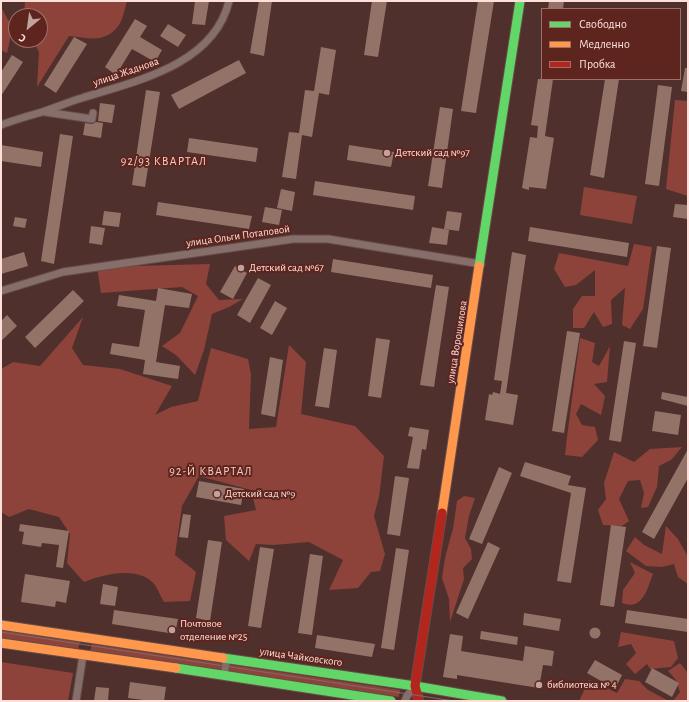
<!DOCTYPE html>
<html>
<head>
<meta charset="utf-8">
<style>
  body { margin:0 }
  #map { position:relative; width:689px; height:702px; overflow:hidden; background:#4f302d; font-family:"Alegreya Sans",sans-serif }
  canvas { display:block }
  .frame { position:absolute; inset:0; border:2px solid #fee0db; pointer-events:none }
  .legend { position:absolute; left:541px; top:8px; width:140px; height:72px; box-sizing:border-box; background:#5e251e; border:1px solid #9e706a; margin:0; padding:5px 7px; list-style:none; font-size:12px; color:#fee0db }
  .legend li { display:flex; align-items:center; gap:8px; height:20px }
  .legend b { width:20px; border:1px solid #9e706a }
  .north { position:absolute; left:8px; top:8px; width:40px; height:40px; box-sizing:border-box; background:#5e251e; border:1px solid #9e706a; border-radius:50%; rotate:209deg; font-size:11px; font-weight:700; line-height:16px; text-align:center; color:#fee0db }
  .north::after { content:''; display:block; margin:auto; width:14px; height:18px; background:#c1a29e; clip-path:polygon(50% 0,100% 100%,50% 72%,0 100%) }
</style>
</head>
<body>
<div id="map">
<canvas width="689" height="702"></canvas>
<div class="frame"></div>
<ul class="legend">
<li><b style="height:5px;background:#63d668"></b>Свободно</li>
<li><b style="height:5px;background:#ff974d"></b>Медленно</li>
<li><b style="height:5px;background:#b3261e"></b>Пробка</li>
</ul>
<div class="north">С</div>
</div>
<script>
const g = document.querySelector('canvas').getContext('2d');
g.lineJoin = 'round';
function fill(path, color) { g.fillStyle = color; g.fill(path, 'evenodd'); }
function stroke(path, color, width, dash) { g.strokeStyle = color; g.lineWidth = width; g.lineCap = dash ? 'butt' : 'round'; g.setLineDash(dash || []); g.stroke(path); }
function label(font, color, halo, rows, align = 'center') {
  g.font = font + ' "Alegreya Sans",sans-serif'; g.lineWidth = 4; g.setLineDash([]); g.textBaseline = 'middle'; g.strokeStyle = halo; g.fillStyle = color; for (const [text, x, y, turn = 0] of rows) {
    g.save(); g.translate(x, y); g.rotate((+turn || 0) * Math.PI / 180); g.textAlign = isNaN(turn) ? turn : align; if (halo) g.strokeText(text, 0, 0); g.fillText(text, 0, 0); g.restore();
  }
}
fill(new Path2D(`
  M25 1H127C125 8 123 19 119 25 105 44 89 38 69 36L37 87 39 52 33 40H40V16H24Z
  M1 7 11 25 10 40 7 53 1 50Z
  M675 100 688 101V196L666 189Z
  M584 187 637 196 632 224 580 215Z
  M634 244 652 247 643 309 630 329 622 325 625 288 611 300 612 324 603 327 594 312 584 328H573V309L582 296H595V270L576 285 565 287 554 269 559 253 628 266Z
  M210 264 206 284 219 300 243 299 229 307 212 314 204 350 195 375 176 355 162 346 180 333 198 296 182 287 101 293 97 267Z
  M83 317 72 348 83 365 120 369 172 386 155 415 171 407 198 401 211 348 248 359 251 374 249 429 276 427 289 345 306 362 301 414 355 426 384 456 379 497 374 516 385 554 380 571 371 572 358 588 329 590 343 560 309 542 273 545 256 544 249 561 226 540 224 516 256 510 251 490 199 476 182 506 175 555 196 572 190 601 164 602C161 597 158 590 155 585 140 565 103 574 84 582L67 563 70 534 59 517 29 509 9 517 1 512V369L13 362 40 366Z
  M580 338 595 343 592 362 599 366 610 346 607 382 594 384 605 396 601 415 581 404 576 414 582 425 595 427 598 440 582 457 565 455 567 437Z
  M682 447 671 460 659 466 657 487 648 507 641 508 644 493 640 480 628 481 619 499 629 521 622 526 603 525 598 510 606 499 604 483 614 452 634 462 650 449Z
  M464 496 475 498 469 516 465 538 471 549 472 559 463 568 464 579 450 622 449 599 442 578 445 558 450 539 453 529 457 501Z
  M666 526 678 539 688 557V584L678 577 674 564 662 567 646 566 626 551 635 537 644 545 662 554Z
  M630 562 653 574C647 589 643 611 622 603L623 590 635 573Z
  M1 630 80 642 78 649 1 638Z
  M621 632 674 641 678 658 671 667 650 669 647 664 635 674 626 664 636 653 631 644 618 647Z
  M92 644 400 690 399 697 90 651Z
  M1 662 73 673 68 701H1Z
  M680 663 688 673V701H673L680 692 676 680 668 671Z
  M625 679 639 681 648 690 669 701H579L589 680 617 693Z`), '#8d433a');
fill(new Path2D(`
  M195 1H209L205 25 192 24Z
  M259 1H272L264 56 250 53Z
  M372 1H387L378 57 364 55Z
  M478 1H494L476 113 461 111Z
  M549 1H564L563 9H548Z
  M135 19 147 26 140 37 162 50 155 62 132 49 116 75 105 67Z
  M168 24 186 35 178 47 160 36Z
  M74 37 87 44 56 93 44 85Z
  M321 47 336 50 329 95 319 93 312 137 302 135 296 179 282 177 289 132 299 133 305 90 314 91Z
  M12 55 23 62 1 96V72Z
  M239 60 246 73 179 109 171 95Z
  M685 68H688V92L681 91Z
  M538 79H553L545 136 554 138 546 189 529 187V190L522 188 530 137 537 138 538 126 531 125Z
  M605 79H619L604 178 590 175Z
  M658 85 672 87 659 186 645 184Z
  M146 90 160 92 145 187 132 185Z
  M100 103 115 105 112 123 98 121Z
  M440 107 453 109 442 188 428 186Z
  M96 122 103 123 101 138 83 135 85 123 92 124Z
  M60 134 73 136 54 264 41 261Z
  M189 138 258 148 256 162 187 152Z
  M1 145 43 152 41 167 1 161Z
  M349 145 394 152 391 167 347 160Z
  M315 181 415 196 413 210 313 195Z
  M281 189 295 192 292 211 277 208Z
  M158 202 252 216 249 229 156 215Z
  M675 204 688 205V219L673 217Z
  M265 207 282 210 279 225 262 222Z
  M104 211 121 213 119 227 102 225Z
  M447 211 462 213 459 231 444 229Z
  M15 217 27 219 25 228 13 226Z
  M91 226 105 228 102 245 89 243Z
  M432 227 449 230 447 245 429 243Z
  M530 227 629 243 627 257 528 241Z
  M657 246 671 248 657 348 643 346Z
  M24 252 28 266 1 274V259Z
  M512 252 526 255 506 393 518 395 513 425 485 420 489 394 492 395 493 392 500 394 502 381 494 380Z
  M333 259 433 275 431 288 331 272Z
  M235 266 247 273 233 299 220 292Z
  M258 278 271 285 250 323 237 315Z
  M436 285 449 287 434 387 420 385Z
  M158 288 192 294 189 308 165 305 156 362 180 366 178 379 143 374 145 360 110 354 112 343 139 347 145 310 117 306 119 295 156 301Z
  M73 290 84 301 35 348 25 337Z
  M275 301 287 308 272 335 260 328Z
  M7 315 17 326 1 341V321Z
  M567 331 580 333 564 433 552 431Z
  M376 338 390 340 381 398 368 396Z
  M624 341 636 343 621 442 609 440Z
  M324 348 337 350 329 408 315 406Z
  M270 357 283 360 275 417 261 414Z
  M662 392 688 397V406L661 399Z
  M655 411 681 415 678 435 652 431Z
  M410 427 429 430 426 450 422 449 419 469 407 468 413 437 408 436Z
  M688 449V478L654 539 642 532Z
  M525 462 571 476 568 485 586 488 571 583 557 581 571 493 520 476Z
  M499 467 512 473 482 544 469 539Z
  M395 476 409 478 400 536 387 534Z
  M199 481 244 489 241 505 196 497Z
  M183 514 191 515 188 538 179 537Z
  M20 524 69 531 63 568 56 567 59 545 42 543 41 547 22 544 24 532 19 531Z
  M611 525 626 527 614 607 600 605Z
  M208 540 222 542 210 621 196 618Z
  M488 542 500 548 468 619 456 613Z
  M260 547 274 549 261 628 248 626Z
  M396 548 409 550 394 650 381 648Z
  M310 554 323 556 312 635 298 633Z
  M25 574 70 581 66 603 56 601 55 607 21 602Z
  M103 584 118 587 115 606 100 604Z
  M114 610 178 619 175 634 112 624Z
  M627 610 688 619V632L625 623Z
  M524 613 561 619 559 631 523 625Z
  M589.5 633a5.5 5.5 0 1 1 11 0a5.5 5.5 0 1 1-11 0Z
  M481 631 518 637 517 645 480 639Z
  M450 634 463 636 461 651 523 661 525 646 554 651 552 666 543 665 539 688 457 675V679L443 677Z
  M317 635 375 644 372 657 315 648Z
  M595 660 622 675 615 689 587 673Z
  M652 668 679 683 672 697 645 682Z
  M130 682 166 687 164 701H151L128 698Z
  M96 687 109 688 108 701H94Z`), '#937367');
const street = new Path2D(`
  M45 112 92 119 93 113
  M1 125C14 120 28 116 42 112 55 108 68 102 82 98 136 81 214 65 229 1
  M1 291 63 272 293 239H328L481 264
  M224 675 227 658
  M76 701 83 655
  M405 701 407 696 415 686`);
const fast = new Path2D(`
  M479 266 520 1
  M223 658 415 686 502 701
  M176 668 391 701`);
const slow = new Path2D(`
  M442 513 479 266
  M1 625 223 658
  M1 643 176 668`);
const jam = new Path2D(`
  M419 701 415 686 442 513`);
stroke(street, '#674d4a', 9);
stroke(fast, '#674d4a', 11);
stroke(slow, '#674d4a', 11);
stroke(jam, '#674d4a', 11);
stroke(street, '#866e6a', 7);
stroke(fast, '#63d668', 9);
stroke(slow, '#ff974d', 9);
stroke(jam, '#b3261e', 9);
stroke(new Path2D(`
  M1 632 454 701`), '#816a67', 1);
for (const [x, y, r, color] of [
  [387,153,4,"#c1a29e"],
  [241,268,4,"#c1a29e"],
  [217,494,4,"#c1a29e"],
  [172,630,4,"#c1a29e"],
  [539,685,4,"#c1a29e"]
]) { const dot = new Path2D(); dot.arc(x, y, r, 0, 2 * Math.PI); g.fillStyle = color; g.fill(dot); stroke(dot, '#5e251e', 1.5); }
label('11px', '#fee0db', '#5e251e', [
  ["улица Жаднова",126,72,-19],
  ["улица Ольги Потаповой",238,236,-8],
  ["улица Ворошилова",457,342,-81],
  ["улица Чайковского",301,657,8]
]);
label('11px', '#fee0db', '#5e251e', [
  ["Детский сад №97",395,153],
  ["Детский сад №67",249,268],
  ["Детский сад №9",225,494],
  ["Почтовое",180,624],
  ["отделение №25",180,637],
  ["библиотека № 4",547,685]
], 'left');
g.letterSpacing = '1px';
label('12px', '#f7cbc3', '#5e251e', [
  ["92/93 КВАРТАЛ",164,161],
  ["92-Й КВАРТАЛ",211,471]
]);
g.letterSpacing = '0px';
</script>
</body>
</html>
